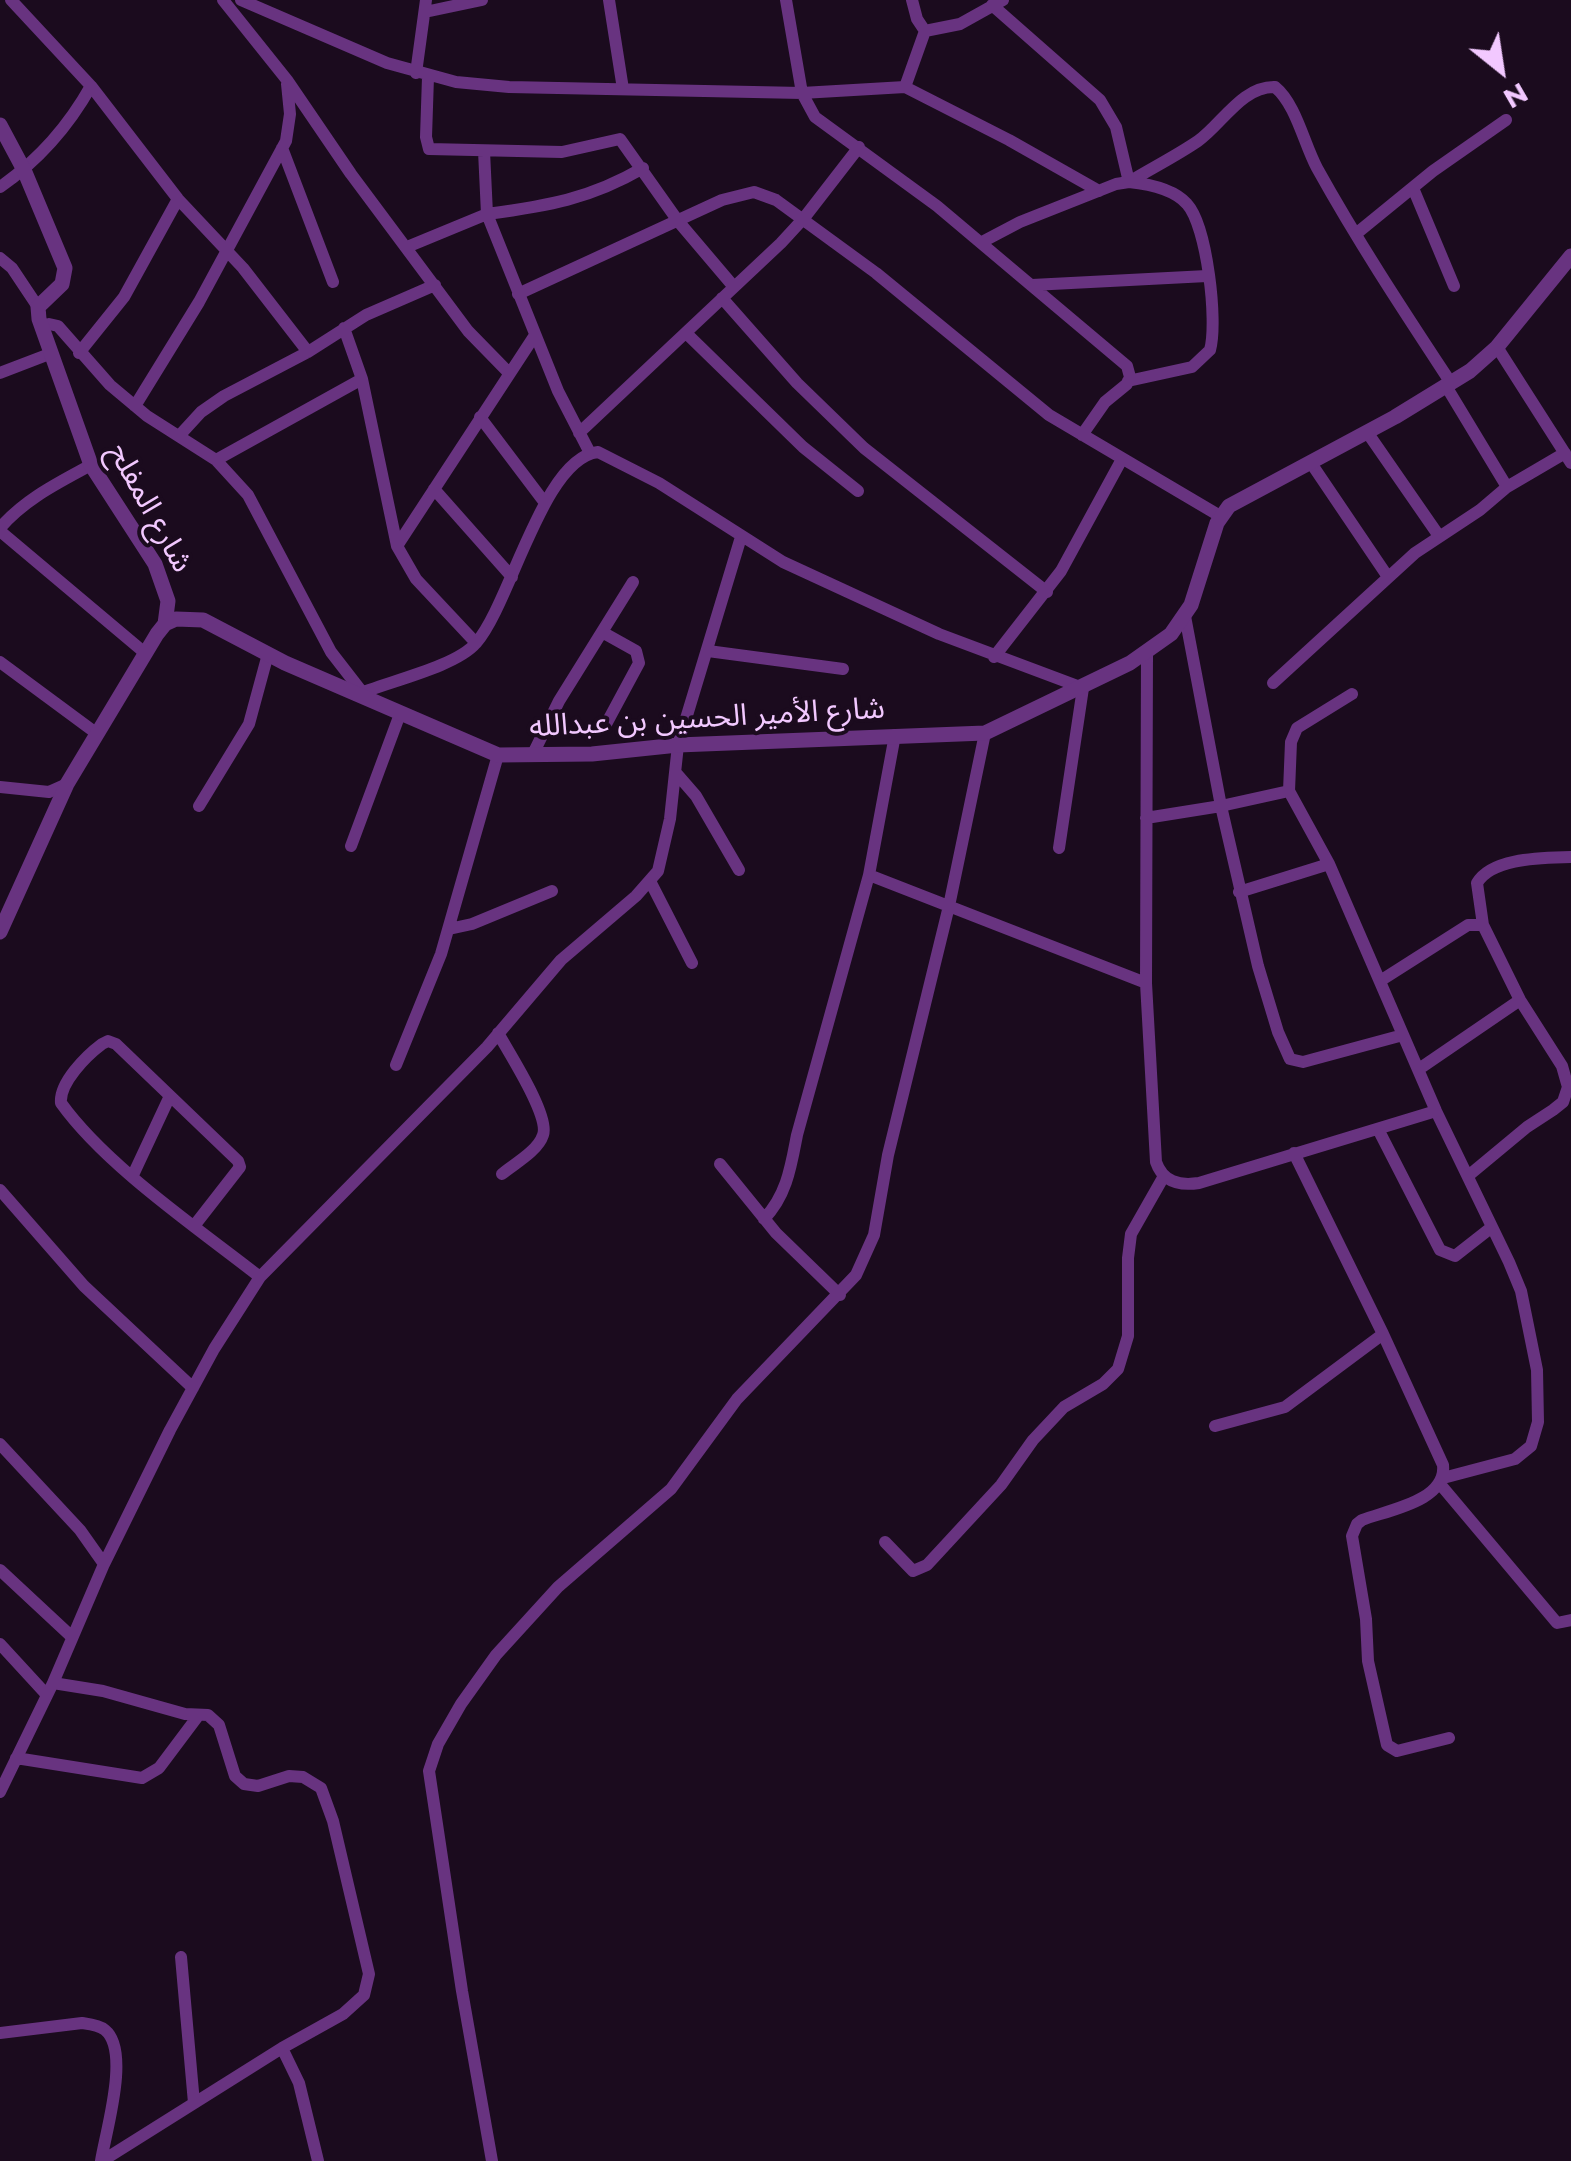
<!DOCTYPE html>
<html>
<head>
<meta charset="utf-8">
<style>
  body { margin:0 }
  #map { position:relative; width:1571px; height:2161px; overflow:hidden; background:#1b0b1e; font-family:Montserrat,sans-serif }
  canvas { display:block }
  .north { position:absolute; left:1451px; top:20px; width:100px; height:100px; -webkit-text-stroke:8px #1b0b1e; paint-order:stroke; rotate:150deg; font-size:28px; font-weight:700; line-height:40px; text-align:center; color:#f2c8ff }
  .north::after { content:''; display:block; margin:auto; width:35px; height:45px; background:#f2c8ff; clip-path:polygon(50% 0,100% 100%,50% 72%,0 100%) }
</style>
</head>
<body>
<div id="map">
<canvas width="1571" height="2161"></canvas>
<div class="north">N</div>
</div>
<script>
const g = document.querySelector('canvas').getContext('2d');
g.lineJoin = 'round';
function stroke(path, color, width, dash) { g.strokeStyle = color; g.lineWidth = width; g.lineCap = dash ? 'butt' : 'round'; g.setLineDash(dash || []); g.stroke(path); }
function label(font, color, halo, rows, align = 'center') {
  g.font = font + ' Montserrat,"Noto Sans Arabic",sans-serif'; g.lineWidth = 8; g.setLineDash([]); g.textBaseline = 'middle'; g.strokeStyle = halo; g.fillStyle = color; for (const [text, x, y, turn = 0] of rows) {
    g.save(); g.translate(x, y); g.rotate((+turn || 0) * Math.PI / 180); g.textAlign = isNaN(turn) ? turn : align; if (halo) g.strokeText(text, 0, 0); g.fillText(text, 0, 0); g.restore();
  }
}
stroke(new Path2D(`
  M11 0 91 86 178 199 243 268 308 352
  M223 0 287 80 351 174 468 331 509 373
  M241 0 387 63 456 82 509 87 802 93 905 87 1009 140 1099 191
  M609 0 623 89
  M786 0 802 93 815 117 937 206 1127 366 1130 377 1127 384 1105 402 1082 435
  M912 0 917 19 925 31
  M992 5 1100 100 1116 127 1129 182C1148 184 1174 189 1187 204 1207 226 1218 322 1210 350L1192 367 1128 381
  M425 12 482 0
  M416 73 426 0
  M428 77 426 137 429 149 562 152 620 139 678 221 734 287
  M905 87 925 31 960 24 1003 0
  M282 148 333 282
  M484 151 487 214C547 206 590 199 643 168
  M0 187C39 160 68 127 91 86
  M1413 188 1454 286
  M1357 233 1433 171 1506 120
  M982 242 1020 222 1116 184 1129 182C1152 168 1176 156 1198 141 1222 124 1242 86 1275 87 1296 104 1304 144 1317 168 1358 242 1405 313 1451 383
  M407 247 487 214 558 391 590 453
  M0 258 12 268 38 307
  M1032 285 1207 276
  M518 294 722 200 754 192 776 200 876 273 1049 415 1220 516
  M722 298 797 383 864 448 1047 592
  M43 327 49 324 58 326 110 385 147 416 216 460 248 495 331 652 362 692
  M344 328 362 379 397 546 416 579 476 643
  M686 333 803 447 858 491
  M1497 347 1571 463
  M79 353 124 297 178 199
  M0 373 52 353
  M1446 386 1507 487
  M135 406 199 302 286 141 290 114 287 84
  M480 417 545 503
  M1367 432 1439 536
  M579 433 781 243 804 218 859 147
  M179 436 201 412 224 396 308 352 366 315 435 285
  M216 460 362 379
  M1311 463 1388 577
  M434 489 512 577
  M0 528C25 499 58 483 91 465
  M0 531 145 653
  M397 546 535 335
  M1185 616 1221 806 1289 791
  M602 632 636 651 639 663 604 728
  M708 651 843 669
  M1147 652 1146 983 1156 1162C1163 1182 1179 1186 1199 1183L1436 1111
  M994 657 1061 571 1122 459
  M0 662 96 733
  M1273 683 1415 553 1480 510 1507 487 1565 453
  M1352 694 1297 728 1291 742 1289 791 1329 864 1436 1111 1509 1262 1521 1291 1537 1370 1538 1422 1531 1446 1515 1459 1443 1478
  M356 695C386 682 456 667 476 643 511 603 543 458 598 452L659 483 783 562 939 634 1083 688 1059 848
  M532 756 559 701 633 582
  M676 773 696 796 739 870
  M0 787 49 792 67 784
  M199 806 249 724 268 654
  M1146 818 1221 806 1258 966 1278 1032 1290 1059 1303 1062 1403 1035
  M351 846 400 714
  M869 875 1146 983
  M650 881 692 963
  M1239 892 1329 864
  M449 929 472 924 552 891
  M1380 981 1468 925H1483
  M498 1033C509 1053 550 1116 543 1135 538 1151 514 1164 502 1174
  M396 1065 441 954 498 755
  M1419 1069 1520 1000
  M1378 1129 1440 1250 1455 1256 1492 1227
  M1294 1153 1383 1334 1443 1465C1447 1501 1388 1510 1362 1520L1357 1524 1352 1536 1366 1619 1368 1661 1387 1745 1397 1751 1449 1738
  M720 1164 776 1233 840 1295
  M133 1175 169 1098
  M1468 1176 1527 1127 1553 1110 1563 1102 1568 1087 1562 1066 1520 1000 1483 925 1477 883C1492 857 1544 858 1571 857
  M0 1190 84 1286 193 1388
  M764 1219C787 1195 791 1166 797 1135L869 875 895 735
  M194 1226 240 1167 238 1161 116 1044 108 1041 102 1044C86 1056 59 1083 61 1103 106 1166 199 1229 260 1277
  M1215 1426 1285 1407 1383 1334
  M0 1444 80 1530 104 1564
  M1440 1484 1557 1623 1571 1620
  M885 1542 913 1571 927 1565 1001 1485 1033 1440 1064 1407 1103 1384 1118 1369 1128 1336V1258L1131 1234 1164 1176
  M0 1570 72 1637
  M0 1644 46 1694
  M53 1683 103 1691 185 1714 208 1715 219 1725 235 1776 244 1784 258 1786 289 1776 303 1777 321 1788 333 1821 369 1974 364 1995 343 2014 282 2048 102 2161
  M16 1758 142 1778 159 1768 198 1716
  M0 1792 53 1683 104 1564 170 1430 214 1349 260 1277 487 1047 561 960 636 896 658 871 670 819 678 745 741 537
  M181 1957 194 2103
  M0 2033 82 2023C89 2024 99 2025 105 2030 131 2051 105 2134 101 2161
  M282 2048 299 2083 318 2161
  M492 2161 462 1991 429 1771 438 1744 461 1704 496 1655 558 1587 671 1489 737 1399 856 1275 874 1235 888 1155 949 906 985 733`), '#683380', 12);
stroke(new Path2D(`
  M0 125 24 170 65 268 62 284 38 307 39 319 91 465 155 564 168 601 165 624
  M0 932 67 784 157 634 165 624 176 619 203 620 285 663 498 755 592 754 678 745 985 733 1130 663 1171 634 1191 605 1217 523 1229 506 1395 417 1470 371 1497 347 1571 256`), '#683380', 15);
label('30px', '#f2c8ff', '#1b0b1e', [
  ["شارع المفلح",150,508,61],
  ["شارع الأمير الحسين بن عبدالله",707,718,-3]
]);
</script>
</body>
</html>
